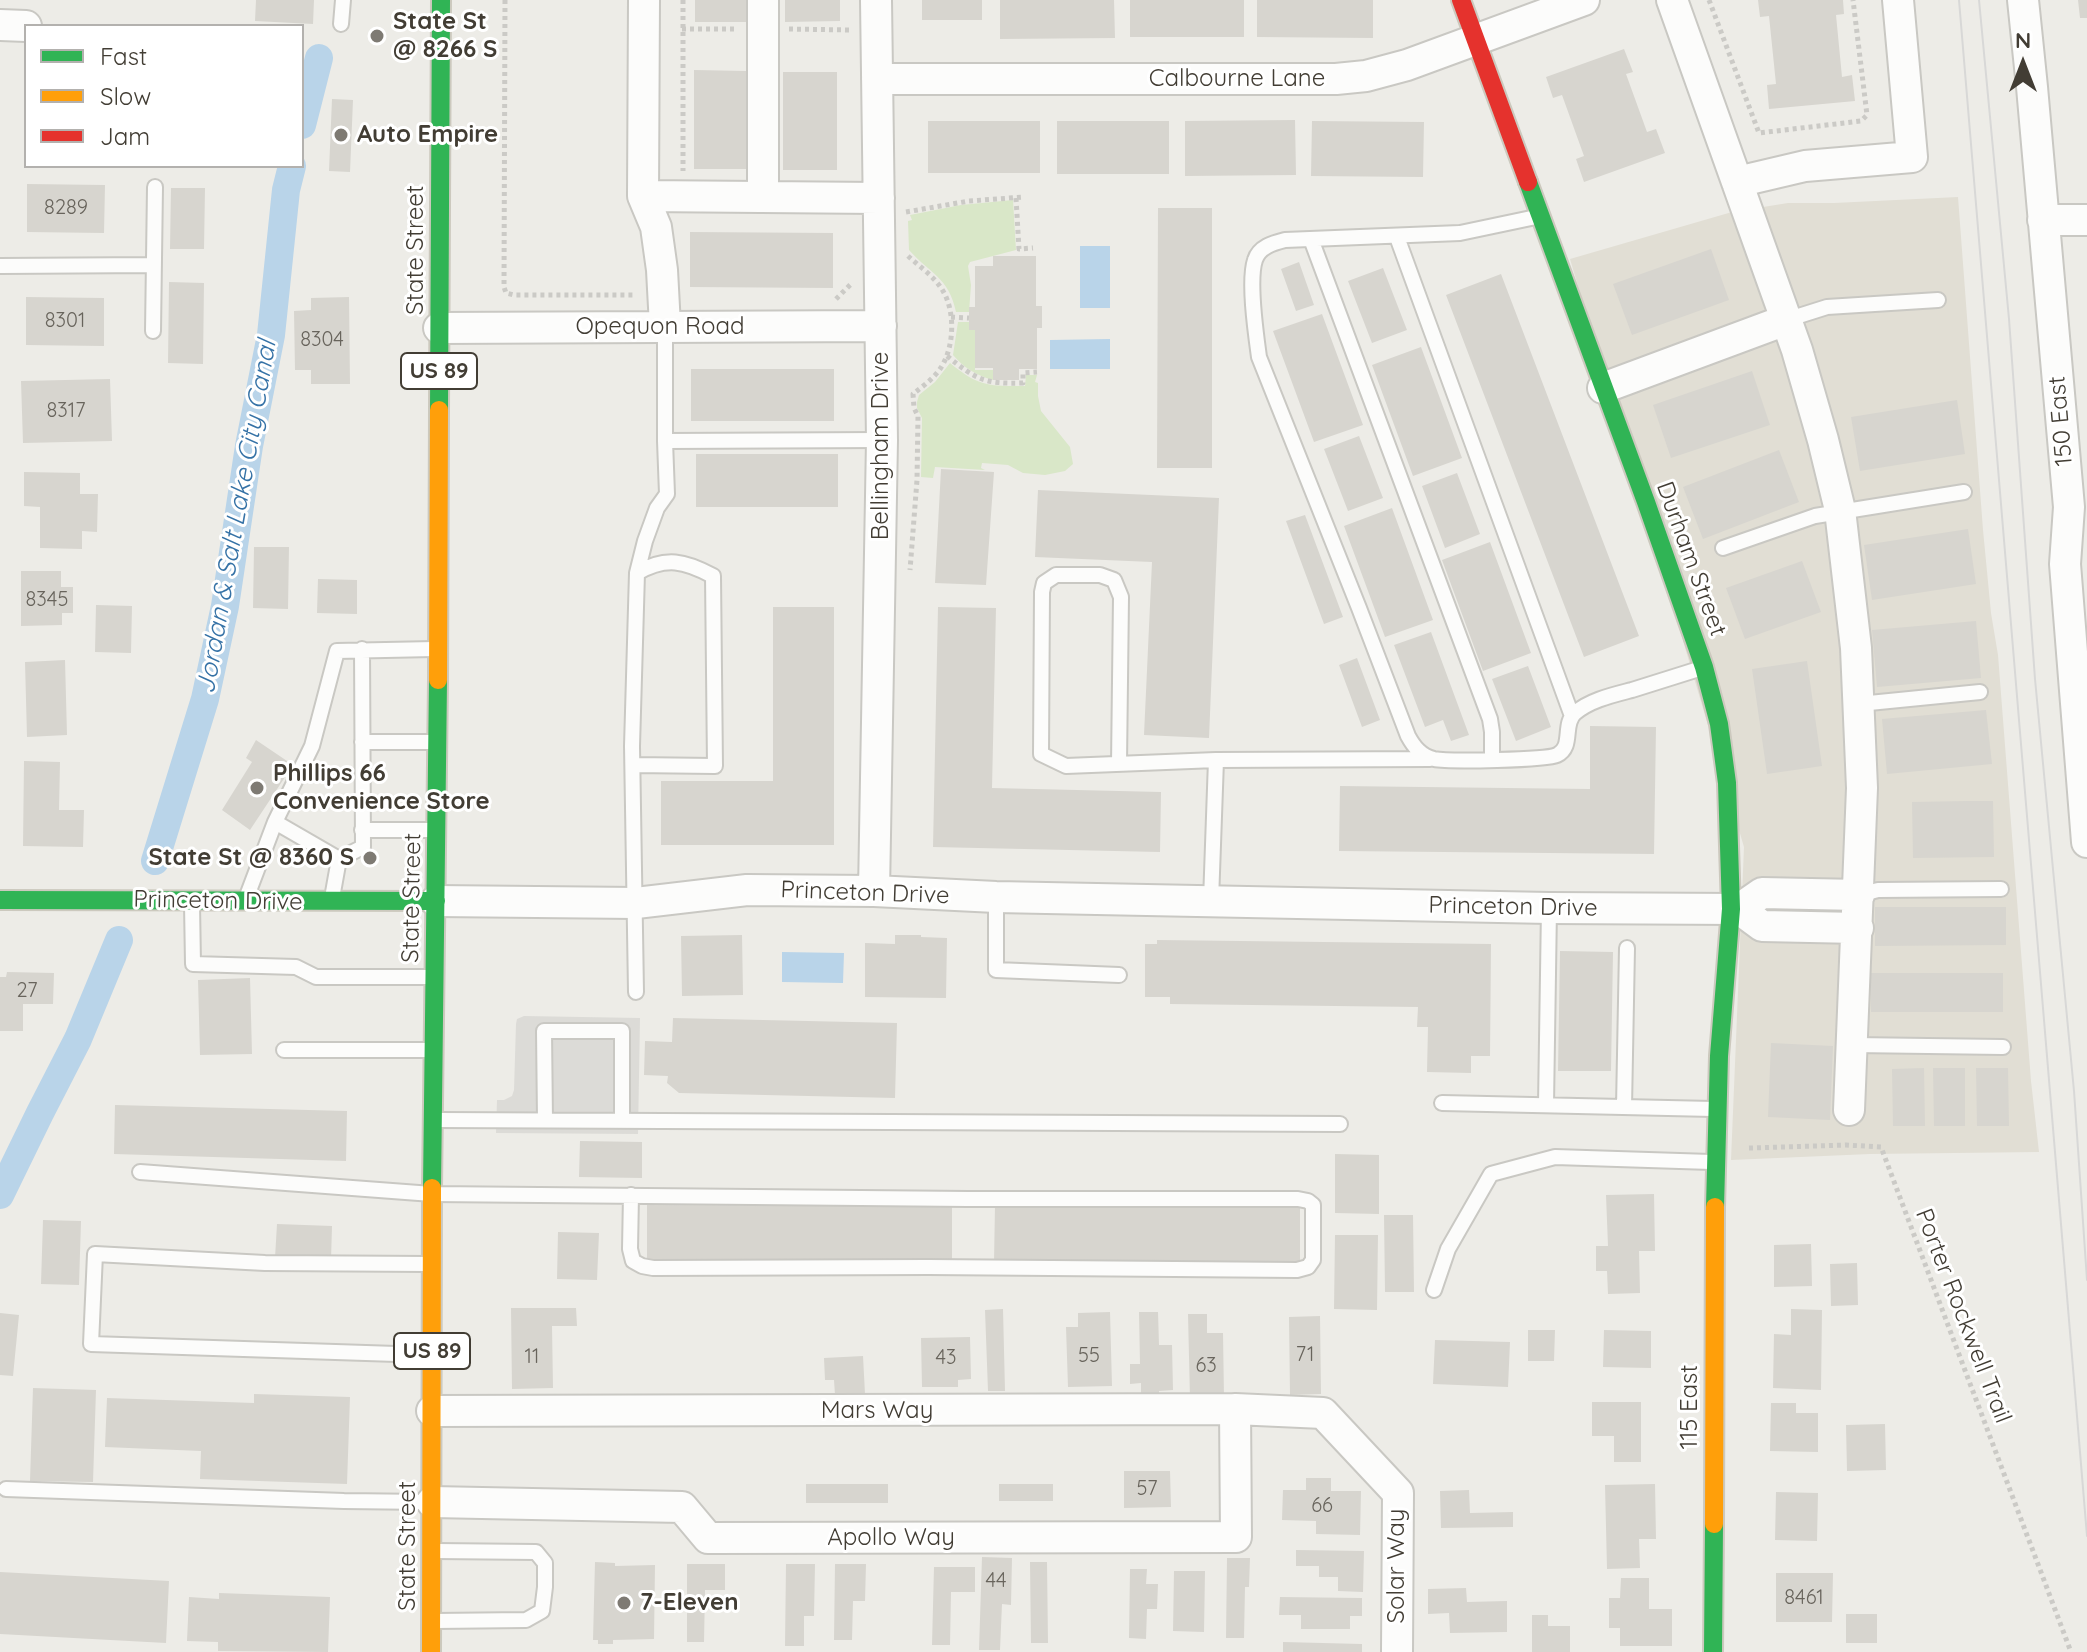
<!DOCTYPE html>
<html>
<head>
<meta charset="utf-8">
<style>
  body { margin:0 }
  #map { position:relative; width:2087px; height:1652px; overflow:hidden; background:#edece7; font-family:Quicksand,sans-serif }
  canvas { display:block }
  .legend { position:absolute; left:24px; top:24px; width:280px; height:144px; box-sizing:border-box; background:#fff; border:2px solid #b3b1ae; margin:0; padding:10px 14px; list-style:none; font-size:24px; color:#423d34 }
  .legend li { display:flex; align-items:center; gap:16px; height:40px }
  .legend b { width:40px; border:2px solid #b3b1ae }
  .north { position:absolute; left:1983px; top:24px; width:80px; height:80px; -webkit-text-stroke:6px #fff; paint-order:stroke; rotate:0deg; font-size:22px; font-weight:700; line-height:32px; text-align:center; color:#423d34 }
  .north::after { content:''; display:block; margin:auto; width:28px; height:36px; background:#423d34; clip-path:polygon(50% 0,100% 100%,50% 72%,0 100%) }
</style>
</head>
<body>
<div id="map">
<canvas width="2087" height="1652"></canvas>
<ul class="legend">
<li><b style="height:10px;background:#30b455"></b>Fast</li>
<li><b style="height:10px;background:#ff9f0a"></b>Slow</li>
<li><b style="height:10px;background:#e5322d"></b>Jam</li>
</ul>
<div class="north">N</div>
</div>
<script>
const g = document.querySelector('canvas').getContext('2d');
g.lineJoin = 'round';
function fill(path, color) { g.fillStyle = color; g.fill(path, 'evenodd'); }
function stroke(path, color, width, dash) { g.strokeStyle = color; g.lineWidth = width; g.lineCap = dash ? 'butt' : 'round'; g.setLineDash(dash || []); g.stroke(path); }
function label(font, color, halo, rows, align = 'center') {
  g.font = font + ' Quicksand,sans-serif'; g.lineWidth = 6; g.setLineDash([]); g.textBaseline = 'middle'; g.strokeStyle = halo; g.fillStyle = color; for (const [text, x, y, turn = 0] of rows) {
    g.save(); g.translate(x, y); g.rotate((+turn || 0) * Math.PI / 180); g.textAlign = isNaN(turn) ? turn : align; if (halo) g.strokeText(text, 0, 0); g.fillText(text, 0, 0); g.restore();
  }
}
fill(new Path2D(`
  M1958 197 1983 530 1991 613 1998 655 2031 1081 2039 1152 1870 1154 1731 1160 1744 847 1570 259 1732 212 1788 203H1834Z`), '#e1ded4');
fill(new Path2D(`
  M1013 200 1016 250 970 262 968 266 971 285 969 312H956C949 277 929 273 909 250L908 221 912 220 910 215 961 205Z
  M958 322H969V330H975V370H993V380C977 376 963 367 953 355Z
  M950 363C979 387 989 386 1025 386L1026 375H1037L1035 382 1038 383V396L1041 411 1070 447 1073 464 1065 471 1045 475 1023 473 1008 465 982 463 981 468 985 470 935 467 933 478 921 477 922 418 917 408V402L919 395 935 382Z`), '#d9e7c8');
fill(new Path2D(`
  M524 1016 640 1018 638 1134 496 1133 497 1100H504L512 1096 514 1090 516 1024 517 1019Z`), '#dcdbd7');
fill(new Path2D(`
  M1080 246H1110V308H1080Z
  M1110 339V369H1050V340Z
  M782 952 844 953 843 983 782 982Z`), '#b9d4e9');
stroke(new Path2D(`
  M302 125 319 58
  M155 861 205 699 225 606 249 446 271 335 286 190 292 166
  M0 1195 40 1113 78 1039 119 940`), '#b9d4e9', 28);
fill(new Path2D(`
  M256 0H314L313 24 255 21Z
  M695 0H746V22H695Z
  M785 0H840V21L785 22Z
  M922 0H982V20H922Z
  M1000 0H1114L1115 38 1000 39Z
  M1130 0H1244V37H1130Z
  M1257 0H1373V38L1257 37Z
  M1758 0H1843L1844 14 1836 15 1842 77 1852 75 1855 101 1769 109 1767 85 1776 84 1769 16 1760 17Z
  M2078 0H2087V18H2080Z
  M1624 49 1633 72 1626 74 1647 132 1656 129 1665 153 1584 182 1576 159 1584 156 1562 95 1553 98 1546 77Z
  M694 70 746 71V169H694Z
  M783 72H837V170H783Z
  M332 99 353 100 350 172 329 171Z
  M1295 120 1296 175 1185 176V121Z
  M928 121H1040V173H928Z
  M1057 121H1169V174H1057Z
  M1312 121 1424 122 1423 177 1311 176Z
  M27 184 105 185 104 233 27 232Z
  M171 188H205L204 249H170Z
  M1158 208H1212V468H1157Z
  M690 232 833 233V288L690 287Z
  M1711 249 1729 300 1632 335 1613 284Z
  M993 256H1036V306H1042V328H1037V369H1019V380H993V368H975V330H969V307H975V266H993Z
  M1299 262 1314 305 1296 311 1281 269Z
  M1383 268 1407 330 1372 343 1348 281Z
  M1501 274 1639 636 1584 657 1446 295Z
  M169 282 204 283 203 364 168 363Z
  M26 297 104 298V346L26 345Z
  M349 297 350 384H311V370H295L294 311 311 310V298Z
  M1322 314 1363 425 1314 442 1273 331Z
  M1421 347 1462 458 1413 476 1372 365Z
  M691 369H834V421H691Z
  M1752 371 1770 425 1671 458 1653 405Z
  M110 379 112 441 23 443 21 381Z
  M1957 400 1965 454 1860 471 1851 417Z
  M1359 436 1383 498 1348 511 1324 449Z
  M1779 450 1799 502 1703 539 1683 487Z
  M696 454H838V507H696Z
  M941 469 994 472 986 585 935 583Z
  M24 472 80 473V494H98L97 532 82 531V549L40 548V507L24 506Z
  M1457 473 1480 534 1445 548 1422 486Z
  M1038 490 1219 498 1209 738 1144 735 1152 562 1035 557Z
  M1392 508 1433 620 1385 637 1344 526Z
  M1305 515 1343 617 1324 624 1286 521Z
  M1968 529 1976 584 1872 600 1864 545Z
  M1490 542 1531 653 1483 671 1442 560Z
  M254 547H289L288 609 253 608Z
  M1802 561 1821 612 1745 639 1726 588Z
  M21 571H61V587H73V613H62V625L21 626Z
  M318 579 357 580V614L317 613Z
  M96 605 132 606 131 653 95 652Z
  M773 607H834V845H661V781H773Z
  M938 607 996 608 992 788 1161 792 1160 852 933 847Z
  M1976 621 1981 678 1877 687 1872 630Z
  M1431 632 1469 735 1451 741 1443 720 1425 727 1394 645Z
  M1357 658 1380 720 1362 727 1339 665Z
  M65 660 67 735 27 737 25 662Z
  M1807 661 1822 766 1767 774 1752 669Z
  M1528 666 1551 727 1516 741 1492 679Z
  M1986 710 1992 764 1887 774 1882 719Z
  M1590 726 1656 727 1654 854 1339 851 1340 786 1590 789Z
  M256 740 293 765 250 830 222 810 252 762 246 758Z
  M24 761 60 762 59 810H84L83 847 23 846Z
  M1967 801H1993L1994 857 1913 858 1912 802Z
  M1875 907H2006V945L1875 946Z
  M742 935 743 995 682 996 681 936Z
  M895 935H921V937L947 938 946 998 865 997V943L895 944Z
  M1157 940 1491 944 1490 1056H1471V1073L1427 1072 1428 1027H1417L1418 1007 1170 1004V997H1145V944H1157Z
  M1560 951 1613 952 1611 1071H1558Z
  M7 972 54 973 53 1004H23V1031H0V977H6Z
  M1871 973H2003V1012H1871Z
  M250 978 252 1054 200 1055 198 980Z
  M673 1018 897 1023 895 1098 679 1093 667 1083 668 1076 644 1075 645 1041 672 1042Z
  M1771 1043 1833 1046 1830 1120 1768 1117Z
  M1924 1068 1925 1126H1893L1892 1069Z
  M1933 1068H1965V1126H1934Z
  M1976 1068H2008L2009 1126H1977Z
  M115 1105 347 1111 346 1161 114 1154Z
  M580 1141 642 1142V1178L579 1177Z
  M1335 1154 1379 1155V1214L1335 1213Z
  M1654 1194 1655 1251H1639L1640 1293 1608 1294 1607 1271H1596V1246H1608L1606 1195Z
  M647 1205 952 1206V1262H647Z
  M995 1206 1300 1207V1263L994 1262Z
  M1384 1215H1413L1414 1292H1385Z
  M43 1220 81 1221 79 1285 41 1284Z
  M277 1224 332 1226 331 1260 275 1258Z
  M558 1232 599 1233 597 1280 557 1279Z
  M1335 1235H1378L1377 1310 1334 1309Z
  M1811 1244 1812 1286 1774 1287V1245Z
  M1857 1263 1858 1305 1831 1306 1830 1264Z
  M511 1308H576L577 1326H552L553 1388 512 1389Z
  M1003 1309 1005 1391H988L985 1310Z
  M1791 1309 1822 1310 1821 1390 1773 1388 1774 1334 1791 1335Z
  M1110 1312 1112 1386 1068 1387 1066 1327H1078V1313Z
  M1139 1312H1158L1159 1345H1172L1173 1390 1159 1391V1399L1141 1400V1383L1130 1384V1364H1140Z
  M0 1313 19 1315 13 1376 0 1375Z
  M1188 1314H1207V1333H1223L1224 1398 1190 1399Z
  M1320 1316 1321 1394 1290 1395 1289 1317Z
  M1528 1330H1555L1554 1361H1528Z
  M1604 1330 1651 1331V1368L1603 1367Z
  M970 1337 971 1379 958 1380V1387H922L921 1338Z
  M1435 1340 1510 1342 1508 1387 1433 1384Z
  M863 1356 865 1394 835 1395 834 1380H825L824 1358Z
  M33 1388 96 1390 93 1482 30 1481Z
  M254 1394 350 1397 347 1484 200 1479 201 1451 105 1447 107 1398 254 1403Z
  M1592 1402H1641V1462H1614V1436H1592Z
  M1771 1403H1796V1413H1818V1452L1770 1451Z
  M1885 1424 1886 1470 1847 1471 1846 1425Z
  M1124 1471H1170L1171 1507 1124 1508Z
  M1306 1478H1331V1491H1361L1360 1535 1316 1534V1521L1282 1520 1283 1490H1306Z
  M806 1484H888V1503H806Z
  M999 1484H1053V1501H999Z
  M1655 1484 1656 1539H1639L1640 1568 1607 1569 1605 1485Z
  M1469 1490 1470 1513 1513 1512V1527L1441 1528 1440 1491Z
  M1776 1492 1818 1493 1817 1541 1775 1540Z
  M1296 1550 1364 1551 1363 1592 1338 1591V1577H1319V1566H1296Z
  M982 1557 1012 1558 1011 1605 1002 1604 1000 1650H979Z
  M1227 1558H1250L1249 1587H1245L1244 1638H1226Z
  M595 1562 615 1563V1566L655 1565 654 1639 613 1640V1644H598V1640H593Z
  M1030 1562H1047L1048 1643H1031Z
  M687 1564H725V1590H705L704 1642H687Z
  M786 1564H815L814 1616H804V1646H785Z
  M835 1564H866L865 1601H853L852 1640H834Z
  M934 1567H975V1592H951L950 1645H932Z
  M1130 1569H1147L1146 1584H1158L1157 1609H1147L1146 1639 1129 1638Z
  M1174 1571H1205L1204 1632 1173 1631Z
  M0 1572 169 1581 166 1643 0 1634Z
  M1776 1573H1833L1832 1622H1776Z
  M1621 1578H1649V1609H1672V1646H1620V1628H1609V1598H1620Z
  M1466 1588 1467 1602 1507 1601V1632L1450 1633 1449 1613 1428 1614V1589Z
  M219 1593 330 1597 328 1652 218 1651V1642L187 1641 189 1597 219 1599Z
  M1280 1597 1362 1598V1616H1350V1629H1301V1615H1279Z
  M1846 1614H1877V1643H1846Z
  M1532 1615H1548V1626H1570V1652H1532Z
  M1283 1642 1362 1644V1652H1283Z`), '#d7d5cf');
const lane = new Path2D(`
  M341 24 343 0
  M1536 217 1460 233 1285 240C1273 243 1259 247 1255 260 1248 281 1256 335 1259 357L1359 608 1408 736C1414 747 1421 756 1434 759 1449 762 1546 760 1557 755 1574 747 1562 724 1575 713 1590 700 1613 695 1632 690 1655 683 1679 675 1702 668
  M1397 237 1572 716
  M1311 239 1490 719 1492 732V759
  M0 266 154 265
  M1786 320 1827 307 1938 300
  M665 326V441L882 440
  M153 331 155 187
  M1723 548 1815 516 1964 492
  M637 573 645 541 657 508 667 494 665 441
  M1859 704 1980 692
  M362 742H434
  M1119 764 1121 597 1114 580 1100 575H1056L1044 583 1042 592 1041 754 1066 766 1216 760
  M633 765 715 766 713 576C685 561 666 556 637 573L632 746 636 992
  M275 822 339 859
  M362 830H434
  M1859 895 1878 890 2001 889
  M247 896 275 822 312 746 337 651 434 649
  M996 897V970L1119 975
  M332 898 339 859 363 847 362 649
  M1211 901 1216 760 1430 759
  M192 904 193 964 296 967 316 977H430
  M1853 1045 2003 1047
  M284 1050H431
  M1442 1103 1713 1109
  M1546 1105 1549 908
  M1624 1107 1627 948
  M438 1120 1340 1124
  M545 1120 544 1031H622V1121
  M140 1172 432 1194 968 1199H1298L1308 1201 1313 1205V1260L1308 1267 1297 1270 928 1267 653 1268 642 1266 633 1261 630 1249 631 1195
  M1434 1290 1448 1249 1491 1174 1555 1157 1711 1162
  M427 1355 91 1344 95 1254 265 1263 428 1264
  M6 1489 344 1501 428 1502
  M435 1621 526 1620 542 1611 545 1587V1563L536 1552 436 1551`);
const street = new Path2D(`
  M644 0 643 196 656 227 662 270 665 326
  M763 0V197
  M1672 0 1797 350 1823 440 1840 510 1856 648 1862 788 1849 1110
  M2023 0 2032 87 2069 507 2065 564 2087 842
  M0 25 26 26
  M877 79H1336L1366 76 1407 65 1584 0
  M1737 182 1805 166 1912 157 1898 0
  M643 196 879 198
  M2043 220H2087
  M439 328 881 326
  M1603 388 1786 320
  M874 891 882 440 876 0
  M436 901 636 903 747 890 874 891 996 897 1549 908 1739 909 1762 893 1859 895
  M1739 909 1762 926 1858 928
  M432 1411 1235 1409 1323 1413 1398 1493 1397 1652
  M432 1502 682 1507 708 1538 1236 1537 1235 1409`);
const fast = new Path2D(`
  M1528 182 1646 502 1704 667 1719 724 1727 783 1731 909 1719 1056 1715 1207
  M439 410 441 0
  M0 900 436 901
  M432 1188 438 680
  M1713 1652 1714 1524`);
const slow = new Path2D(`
  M438 680 439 410
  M1714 1524 1715 1207
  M431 1652 432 1188`);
const jam = new Path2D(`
  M1461 0 1528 182`);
stroke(lane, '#c9c8c3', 18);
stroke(street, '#c9c8c3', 34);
stroke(fast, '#ccc9be', 22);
stroke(slow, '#ccc9be', 22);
stroke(jam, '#ccc9be', 22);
stroke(new Path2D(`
  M505 0 504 287 506 293 514 295H636
  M683 0V171
  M1709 0 1759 133 1861 121 1867 115 1853 0
  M682 29H737
  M789 29 851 30
  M1016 198 1019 249 1033 248
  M906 212 969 201 1024 197
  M908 256C920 267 935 277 943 291 956 313 954 349 940 369 933 379 922 387 913 394L914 408 918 416 917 480 910 570
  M836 299 852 283
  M951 317 969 318
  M947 356C977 380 984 384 1023 383V373L1037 372
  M1749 1148 1846 1145 1881 1147 2071 1652`), '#cbcac6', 5, [4, 4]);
stroke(lane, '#fcfcfb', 14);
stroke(street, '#fcfcfb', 30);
stroke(fast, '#30b455', 18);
stroke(slow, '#ff9f0a', 18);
stroke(jam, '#e5322d', 18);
stroke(new Path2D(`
  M1959 0 2087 1536
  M1979 0 2009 319 2035 679 2074 1091 2087 1280`), '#d8d8d7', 2);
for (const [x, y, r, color] of [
  [377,36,8,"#7e7a73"],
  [341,135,8,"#7e7a73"],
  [257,788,8,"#7e7a73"],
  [370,858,8,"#7e7a73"],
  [624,1603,8,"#7e7a73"]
]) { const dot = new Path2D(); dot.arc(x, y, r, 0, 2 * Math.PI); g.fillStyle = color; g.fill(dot); stroke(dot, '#fff', 3); }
label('20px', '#68645c', null, [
  ["8289",66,208],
  ["8301",65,321],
  ["8304",322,340],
  ["8317",66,411],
  ["8345",47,600],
  ["27",27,991],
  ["71",1305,1355],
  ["55",1089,1356],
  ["11",532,1357],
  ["43",946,1358],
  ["63",1206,1366],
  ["57",1147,1489],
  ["66",1322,1506],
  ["44",996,1581],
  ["8461",1804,1598]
]);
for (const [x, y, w] of [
  [439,371,76],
  [432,1351,76]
]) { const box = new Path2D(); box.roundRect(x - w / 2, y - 18, w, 36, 6); g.fillStyle = '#fff'; g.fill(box); stroke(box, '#423d34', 2); }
label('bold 22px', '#423d34', null, [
  ["US 89",439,371],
  ["US 89",432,1351]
]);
label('bold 24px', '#423d34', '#fff', [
  ["State St",393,22],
  ["@ 8266 S",393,50],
  ["Auto Empire",357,135],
  ["Phillips 66",273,774],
  ["Convenience Store",273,802],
  ["State St @ 8360 S",354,858,"right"],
  ["7-Eleven",640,1603]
], 'left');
label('24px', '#423d34', '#fff', [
  ["Calbourne Lane",1237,79],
  ["State Street",416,250,-90],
  ["Opequon Road",660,327],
  ["150 East",2061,421,-95],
  ["Bellingham Drive",881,446,-90],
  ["Durham Street",1691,559,70],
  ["Princeton Drive",865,893,2],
  ["State Street",412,898,-89],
  ["Princeton Drive",218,901,1],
  ["Princeton Drive",1513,907,1],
  ["Porter Rockwell Trail",1963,1316,69],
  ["115 East",1690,1407,-90],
  ["Mars Way",877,1411],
  ["Apollo Way",891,1538],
  ["State Street",408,1546,-90],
  ["Solar Way",1397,1566,-90]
]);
label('italic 26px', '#3572a6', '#fff', [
  ["Jordan & Salt Lake City Canal",237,517,-80]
]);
</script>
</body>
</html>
